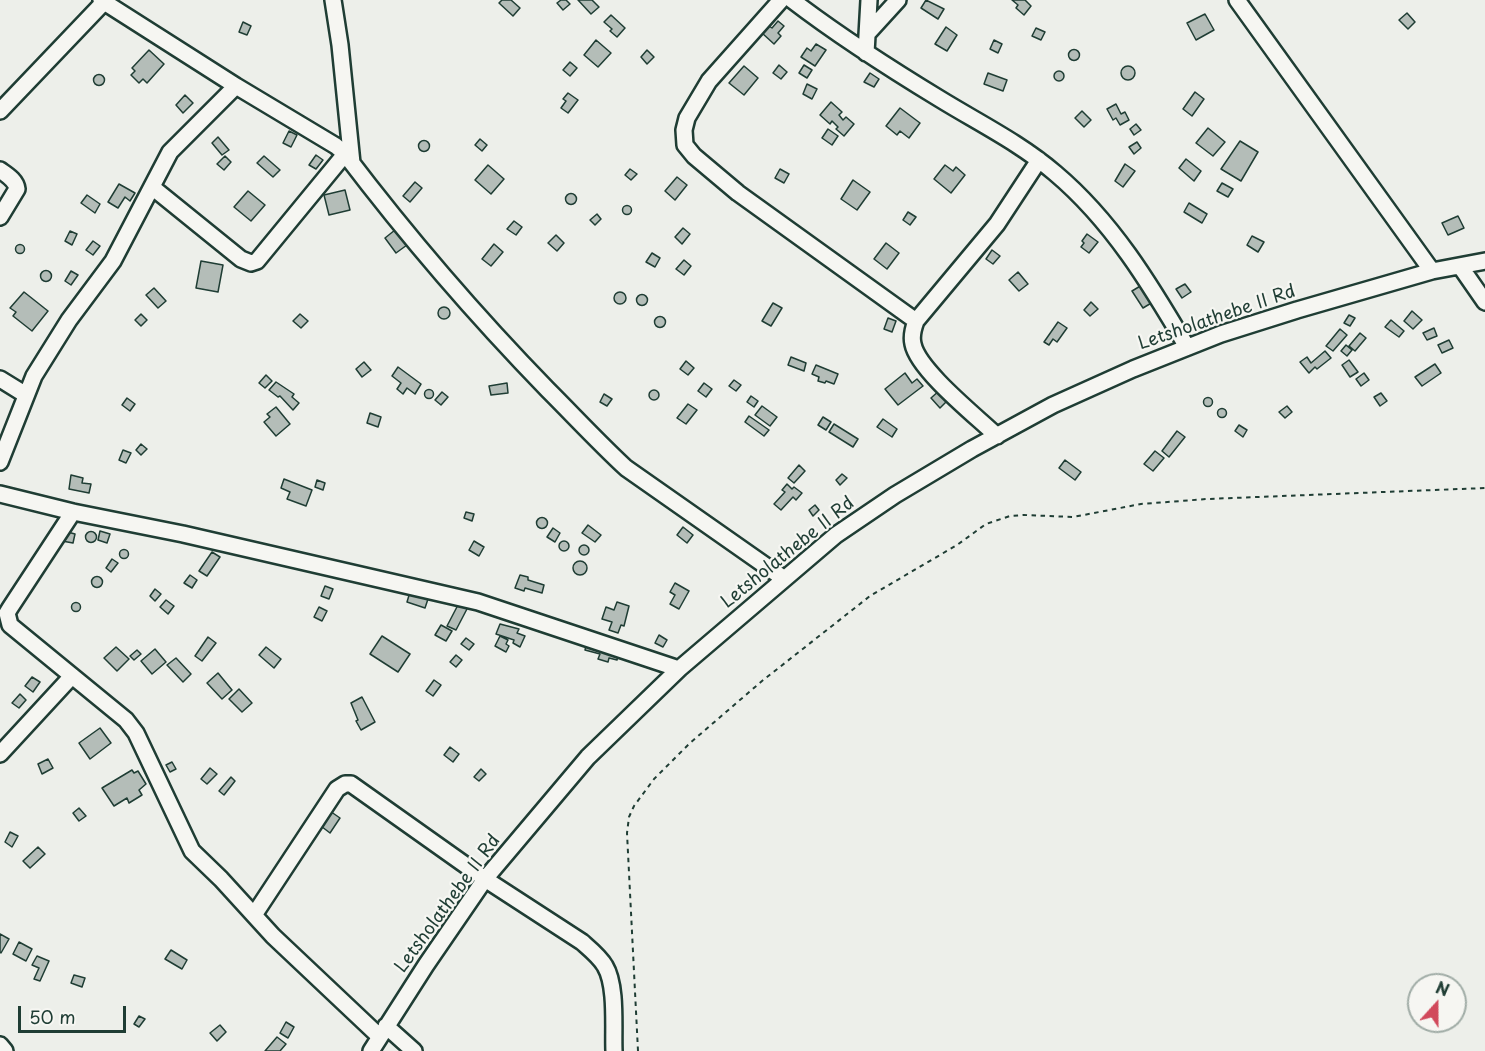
<!DOCTYPE html>
<html>
<head>
<meta charset="utf-8">
<style>
  body { margin:0 }
  #map { position:relative; width:1485px; height:1051px; overflow:hidden; background:#edefea; font-family:"Playpen Sans",sans-serif }
  canvas { display:block }
  .north { position:absolute; left:1407px; top:973px; width:60px; height:60px; box-sizing:border-box; background:#f6f6f2; border:2px solid #a0aca6; border-radius:50%; rotate:21deg; font-size:16px; font-weight:700; line-height:24px; text-align:center; color:#1f3d34 }
  .north::after { content:''; display:block; margin:auto; width:21px; height:27px; background:#d1495b; clip-path:polygon(50% 0,100% 100%,50% 72%,0 100%) }
  .scale { position:absolute; left:18px; top:1006px; width:108px; height:27px; box-sizing:border-box; border:3px solid #1f3d34; border-top:0; padding-left:8px; font-size:18px; line-height:21px; white-space:nowrap; color:#1f3d34; -webkit-text-stroke:4px #f6f6f2; paint-order:stroke }
</style>
</head>
<body>
<div id="map">
<canvas width="1485" height="1051"></canvas>
<div class="north">N</div>
<div class="scale">50 m</div>
</div>
<script>
const g = document.querySelector('canvas').getContext('2d');
g.lineJoin = 'round';
function fill(path, color) { g.fillStyle = color; g.fill(path, 'evenodd'); }
function stroke(path, color, width, dash) { g.strokeStyle = color; g.lineWidth = width; g.lineCap = dash ? 'butt' : 'round'; g.setLineDash(dash || []); g.stroke(path); }
function label(font, color, halo, rows, align = 'center') {
  g.font = font + ' "Playpen Sans",sans-serif'; g.lineWidth = 4.5; g.setLineDash([]); g.textBaseline = 'middle'; g.strokeStyle = halo; g.fillStyle = color; for (const [text, x, y, turn = 0] of rows) {
    g.save(); g.translate(x, y); g.rotate((+turn || 0) * Math.PI / 180); g.textAlign = isNaN(turn) ? turn : align; if (halo) g.strokeText(text, 0, 0); g.fillText(text, 0, 0); g.restore();
  }
}
const building = new Path2D(`
  M502 0H511L520 8 513 16 499 3Z
  M561 0H566L570 4 563 10 557 3Z
  M578 0H592L599 7 591 14Z
  M926 0 944 9 938 19 921 8Z
  M1012 0H1025L1031 6 1024 15 1016 8 1018 5Z
  M1407 13 1415 22 1408 29 1399 20Z
  M1205 14 1214 30 1196 40 1187 23Z
  M611 15 625 28 617 37 610 31 612 29 604 22Z
  M778 21 784 26 778 33 781 36 774 44 762 33 769 26 772 28Z
  M243 22 251 26 247 35 239 32Z
  M946 27 957 35 947 51 935 44Z
  M1036 28 1045 32 1041 40 1032 36Z
  M596 40 611 53 598 67 584 55Z
  M994 40 1002 44 998 53 990 49Z
  M816 44 826 50 815 66 801 57 807 48 811 51Z
  M1068.5 55a5.5 5.5 0 1 1 11 0a5.5 5.5 0 1 1-11 0Z
  M149 50 164 64 147 83 143 79 139 83 131 75 135 71 132 68Z
  M647 50 654 57 647 64 641 57Z
  M570 62 577 68 570 76 563 70Z
  M779 65 787 72 781 79 773 73Z
  M804 65 812 70 807 78 799 73Z
  M744 66 758 78 744 95 729 83Z
  M1121 73a7 7 0 1 1 14 0a7 7 0 1 1-14 0Z
  M1054 76a5 5 0 1 1 10 0a5 5 0 1 1-10 0Z
  M870 73 879 79 874 87 864 82Z
  M988 73 1007 80 1003 91 984 84Z
  M93.5 80a5.5 5.5 0 1 1 11 0a5.5 5.5 0 1 1-11 0Z
  M807 84 817 89 812 99 803 94Z
  M1195 92 1204 99 1192 116 1183 109Z
  M568 93 578 100 568 113 561 108 566 101 563 99Z
  M185 95 193 103 183 113 176 105Z
  M831 102 842 112 839 115 843 120 846 117 854 124 844 136 836 129 838 127 832 121 830 124 820 115Z
  M1116 104 1121 114 1125 112 1129 120 1120 125 1116 118 1113 120 1107 109Z
  M900 108 920 123 909 138 900 131 897 135 886 126Z
  M1082 111 1091 120 1084 127 1075 118Z
  M1136 124 1141 130 1134 135 1130 129Z
  M1208 128 1225 142 1213 156 1196 143Z
  M828 129 838 136 832 145 822 138Z
  M289 131 297 135 291 147 283 143Z
  M218 137 229 150 222 155 212 143Z
  M480 139 487 145 482 151 475 145Z
  M418.5 146a5.5 5.5 0 1 1 11 0a5.5 5.5 0 1 1-11 0Z
  M1240 141 1258 152 1241 181 1221 169Z
  M1137 142 1141 148 1134 154 1129 147Z
  M316 155 323 160 316 169 309 165Z
  M225 156 231 162 224 170 217 164Z
  M264 156 280 170 273 177 257 163Z
  M1186 159 1201 171 1194 181 1179 168Z
  M1125 164 1135 171 1123 187 1115 181Z
  M488 165 504 179 491 194 475 180Z
  M945 165 953 171 956 167 965 175 951 193 934 179Z
  M630 169 637 174 631 180 625 175Z
  M780 169 789 174 784 183 775 178Z
  M677 177 687 185 675 200 665 191Z
  M853 180 870 192 857 210 841 199Z
  M415 182 422 188 410 202 403 196Z
  M1222 183 1233 189 1228 197 1217 191Z
  M119 184 135 193 130 201 125 197 118 208 108 202Z
  M345 190 350 210 329 215 324 195Z
  M248 191 265 205 251 221 234 207Z
  M565.5 199a5.5 5.5 0 1 1 11 0a5.5 5.5 0 1 1-11 0Z
  M87 195 100 204 95 213 81 203Z
  M1189 203 1207 214 1202 223 1184 212Z
  M622.5 210a4.5 4.5 0 1 1 9 0a4.5 4.5 0 1 1-9 0Z
  M908 212 916 217 910 225 903 220Z
  M597 214 601 219 595 225 590 220Z
  M1458 216 1464 228 1448 235 1442 223Z
  M514 221 522 227 516 235 507 229Z
  M683 228 690 234 682 244 675 237Z
  M395 230 407 245 396 253 385 238Z
  M70 231 77 234 72 245 65 241Z
  M1087 234 1098 242 1089 253 1081 247 1084 243 1082 241Z
  M556 235 564 243 557 251 548 243Z
  M1252 236 1264 242 1258 252 1247 245Z
  M93 241 100 246 93 255 86 250Z
  M886 243 899 253 887 269 874 259Z
  M494 244 503 252 491 266 482 259Z
  M15.5 249a4.5 4.5 0 1 1 9 0a4.5 4.5 0 1 1-9 0Z
  M992 250 1000 256 993 264 986 259Z
  M652 253 660 258 655 267 646 262Z
  M684 260 691 266 684 275 676 269Z
  M201 261 223 265 218 292 196 288Z
  M40.5 276a5.5 5.5 0 1 1 11 0a5.5 5.5 0 1 1-11 0Z
  M71 271 78 275 71 285 65 281Z
  M1018 272 1028 284 1019 291 1009 280Z
  M1185 284 1191 292 1182 298 1176 289Z
  M1142 285 1153 302 1143 308 1132 291Z
  M154 288 166 301 158 308 146 295Z
  M24 292 48 311 32 331 13 316 16 312 10 308Z
  M614 298a6 6 0 1 1 12 0a6 6 0 1 1-12 0Z
  M636.5 300a5.5 5.5 0 1 1 11 0a5.5 5.5 0 1 1-11 0Z
  M1091 302 1098 309 1090 316 1084 310Z
  M773 303 782 308 771 326 762 321Z
  M438 313a6 6 0 1 1 12 0a6 6 0 1 1-12 0Z
  M1412 311 1422 320 1413 329 1404 321Z
  M141 314 147 320 141 326 135 320Z
  M300 314 308 321 301 328 293 321Z
  M1349 315 1355 318 1350 326 1344 323Z
  M654.5 322a5.5 5.5 0 1 1 11 0a5.5 5.5 0 1 1-11 0Z
  M888 318 896 321 892 332 884 329Z
  M1391 320 1404 331 1399 337 1385 327Z
  M1058 322 1067 328 1057 342 1053 339 1049 345 1044 342Z
  M1434 328 1437 336 1427 340 1423 333Z
  M1340 329 1347 335 1333 351 1326 346Z
  M1360 333 1366 338 1355 351 1349 346Z
  M1449 340 1453 348 1442 353 1438 345Z
  M1346 345 1352 350 1347 356 1341 351Z
  M1325 351 1331 358 1317 369 1315 367 1309 373 1300 362 1307 357 1311 363Z
  M791 357 806 363 804 371 788 365Z
  M1349 360 1358 372 1350 377 1342 365Z
  M686 361 694 368 688 375 680 369Z
  M364 362 371 370 362 377 356 369Z
  M1435 364 1441 373 1422 386 1415 377Z
  M816 365 838 374 834 384 826 381 825 383 818 381 819 377 812 374Z
  M398 367 421 384 415 394 407 388 403 394 397 389 401 383 392 376Z
  M905 373 912 383 917 379 923 386 898 405 885 389Z
  M1364 373 1369 380 1361 386 1356 379Z
  M266 375 272 381 265 388 259 383Z
  M734 380 741 385 736 391 729 386Z
  M276 382 294 394 292 397 299 403 293 410 280 396 278 397 269 390Z
  M507 383 508 393 491 395 489 386Z
  M704 383 712 389 706 397 698 391Z
  M424.5 394a4.5 4.5 0 1 1 9 0a4.5 4.5 0 1 1-9 0Z
  M940 390 949 399 940 408 931 398Z
  M649 395a5 5 0 1 1 10 0a5 5 0 1 1-10 0Z
  M442 392 448 397 441 405 435 400Z
  M1381 393 1387 401 1380 406 1374 397Z
  M604 394 612 399 607 406 600 402Z
  M751 396 758 401 754 407 747 402Z
  M1203.5 402a4.5 4.5 0 1 1 9 0a4.5 4.5 0 1 1-9 0Z
  M127 398 135 404 130 411 122 405Z
  M688 404 697 410 686 424 677 418Z
  M762 406 777 417 770 426 755 415Z
  M1287 406 1292 412 1285 418 1279 412Z
  M276 407 290 424 276 436 264 422 270 417 267 414Z
  M1217.5 413a4.5 4.5 0 1 1 9 0a4.5 4.5 0 1 1-9 0Z
  M370 413 381 417 378 427 367 423Z
  M749 416 769 430 764 436 745 422Z
  M823 417 831 422 826 430 818 425Z
  M883 419 897 429 892 437 877 427Z
  M834 424 858 439 853 447 829 432Z
  M1239 425 1247 430 1243 437 1235 431Z
  M1177 431 1185 437 1169 457 1162 451Z
  M141 444 147 449 141 455 136 450Z
  M123 450 131 453 126 463 119 460Z
  M1155 451 1164 458 1153 471 1144 464Z
  M1065 460 1081 472 1075 480 1059 468Z
  M799 465 805 471 794 483 788 478Z
  M842 474 847 478 840 485 836 480Z
  M71 475 83 478 82 483 91 484 89 493 69 489Z
  M284 479 312 490 306 506 287 499 290 492 281 488Z
  M317 480 325 483 323 490 315 487Z
  M787 484 792 489 794 487 802 493 796 500 793 497 781 510 774 504 785 492 782 490Z
  M815 505 819 510 813 516 809 510Z
  M466 512 474 514 472 521 464 518Z
  M536.5 523a5.5 5.5 0 1 1 11 0a5.5 5.5 0 1 1-11 0Z
  M588 525 601 535 595 542 582 533Z
  M683 527 693 535 687 543 677 535Z
  M553 528 560 533 555 542 547 537Z
  M64 531 75 534 73 543 62 541Z
  M100 531 110 534 107 543 98 540Z
  M85.5 537a5.5 5.5 0 1 1 11 0a5.5 5.5 0 1 1-11 0Z
  M559 546a5 5 0 1 1 10 0a5 5 0 1 1-10 0Z
  M474 541 484 547 479 556 469 550Z
  M579 550a5 5 0 1 1 10 0a5 5 0 1 1-10 0Z
  M119.5 554a4.5 4.5 0 1 1 9 0a4.5 4.5 0 1 1-9 0Z
  M212 552 220 557 207 576 199 571Z
  M112 559 118 563 111 572 106 568Z
  M573 568a7 7 0 1 1 14 0a7 7 0 1 1-14 0Z
  M190 575 197 580 192 588 184 583Z
  M520 575 528 577V580L544 585 542 593 525 588 524 591 515 588Z
  M91.5 582a5.5 5.5 0 1 1 11 0a5.5 5.5 0 1 1-11 0Z
  M675 583 689 591 679 609 670 604 675 595 670 592Z
  M325 586 333 589 329 599 321 596Z
  M155 589 161 594 155 601 150 596Z
  M410 592 428 599 425 608 407 602Z
  M166 600 174 606 168 614 160 607Z
  M617 602 629 606 624 626 621 625 618 633 609 630 612 622 602 619 606 607 614 610Z
  M71.5 607a4.5 4.5 0 1 1 9 0a4.5 4.5 0 1 1-9 0Z
  M459 603 468 607 456 630 447 626Z
  M319 607 327 611 322 621 314 617Z
  M500 624 519 629 517 633 525 636 520 647 513 643 514 640 496 634Z
  M441 625 452 631 446 641 435 635Z
  M659 635 667 640 663 647 655 643Z
  M382 636 410 654 398 672 370 654Z
  M500 636 508 640 506 644 509 646 506 652 495 646Z
  M208 637 216 643 202 661 195 656Z
  M466 638 474 644 469 650 461 644Z
  M587 642 619 652 617 660 609 658 608 662 598 659 600 654 585 650Z
  M116 647 129 659 117 671 104 658Z
  M266 647 281 659 274 668 259 655Z
  M155 649 166 662 152 674 141 661Z
  M137 650 141 654 134 660 130 656Z
  M456 655 462 660 456 667 450 662Z
  M176 658 191 674 183 682 167 665Z
  M218 673 232 690 222 699 207 683Z
  M32 677 40 682 33 692 25 686Z
  M434 680 441 685 433 696 426 691Z
  M239 689 252 703 242 712 229 699Z
  M20 694 26 700 19 708 12 703Z
  M362 697 375 722 361 730 356 721 358 720 351 703Z
  M100 728 111 743 90 759 79 743Z
  M450 747 459 754 453 762 444 755Z
  M48 759 53 768 42 774 38 764Z
  M172 762 176 769 170 772 166 765Z
  M210 768 217 774 207 784 201 779Z
  M481 769 486 774 479 781 474 777Z
  M132 770 134 773 138 771 146 784 139 790 142 795 129 803 127 798 114 806 102 788Z
  M231 777 235 781 224 795 219 791Z
  M79 808 86 816 79 821 73 813Z
  M327 809 340 818 330 833 317 823Z
  M10 832 18 836 12 847 5 842Z
  M38 847 45 854 30 868 23 861Z
  M0 934 9 939 1 953 0 952Z
  M19 942 32 949 26 961 13 954Z
  M171 950 187 960 182 969 165 959Z
  M37 956 49 961 40 981 34 979 39 968 32 965Z
  M74 975 85 978 82 987 71 983Z
  M139 1016 145 1019 139 1027 134 1024Z
  M286 1022 294 1027 288 1038 280 1033Z
  M220 1025 226 1032 217 1041 210 1033Z
  M277 1037 286 1044 280 1051H265Z`);
fill(building, '#b4bdb8');
stroke(building, '#1f3d34', 1.5);
const minor = new Path2D(`
  M101 0 236 86 336 146 345 154C408 237 476 316 548 390 574 416 599 443 626 468L783 578
  M333 0 340 45 352 163
  M781 0 709 81 687 118 684 130 685 145 694 156 738 193 916 321
  M792 0C839 36 889 68 940 99 979 123 1020 143 1055 173 1112 221 1150 284 1187 347
  M1237 0 1432 271
  M867 34 898 0
  M866 53 869 0
  M0 111 104 2
  M0 170C7 175 16 180 17 189L0 217
  M152 187 241 259 251 263 257 261 345 154
  M1460 266 1485 302
  M0 379 26 395
  M997 436C976 416 918 370 913 344 911 336 913 329 916 321L997 224 1039 160
  M0 462 34 376 69 320 113 261 170 152 236 86
  M0 494 73 512 183 534 478 602 679 669
  M73 512 10 608 7 613 10 625 126 720 136 733 192 851 221 879 273 936 380 1037
  M0 754 72 676
  M254 915 337 789 345 784H351L485 879 582 942C590 949 600 957 605 966 617 986 613 1028 614 1051
  M386 1026 414 1051
  M0 1045 5 1051
  M371 1051 426 965 485 879 588 757 679 669 836 535 895 495 972 449 1053 405 1133 369 1221 334 1297 310 1432 271 1485 261`);
stroke(minor, '#1f3d34', 20);
stroke(new Path2D(`
  M638 1051 627 833 629 817 634 806 654 779 690 743 762 681 870 596 957 545 986 524 1010 516 1024 515 1073 517 1141 504 1207 499 1485 488`), '#1f3d34', 2, [4.5, 4.5]);
stroke(minor, '#f6f6f2', 15);
label('18px', '#1f3d34', '#f6f6f2', [
  ["Letsholathebe II Rd",1217,318,-19],
  ["Letsholathebe II Rd",788,553,-39],
  ["Letsholathebe II Rd",448,904,-54]
]);
</script>
</body>
</html>
